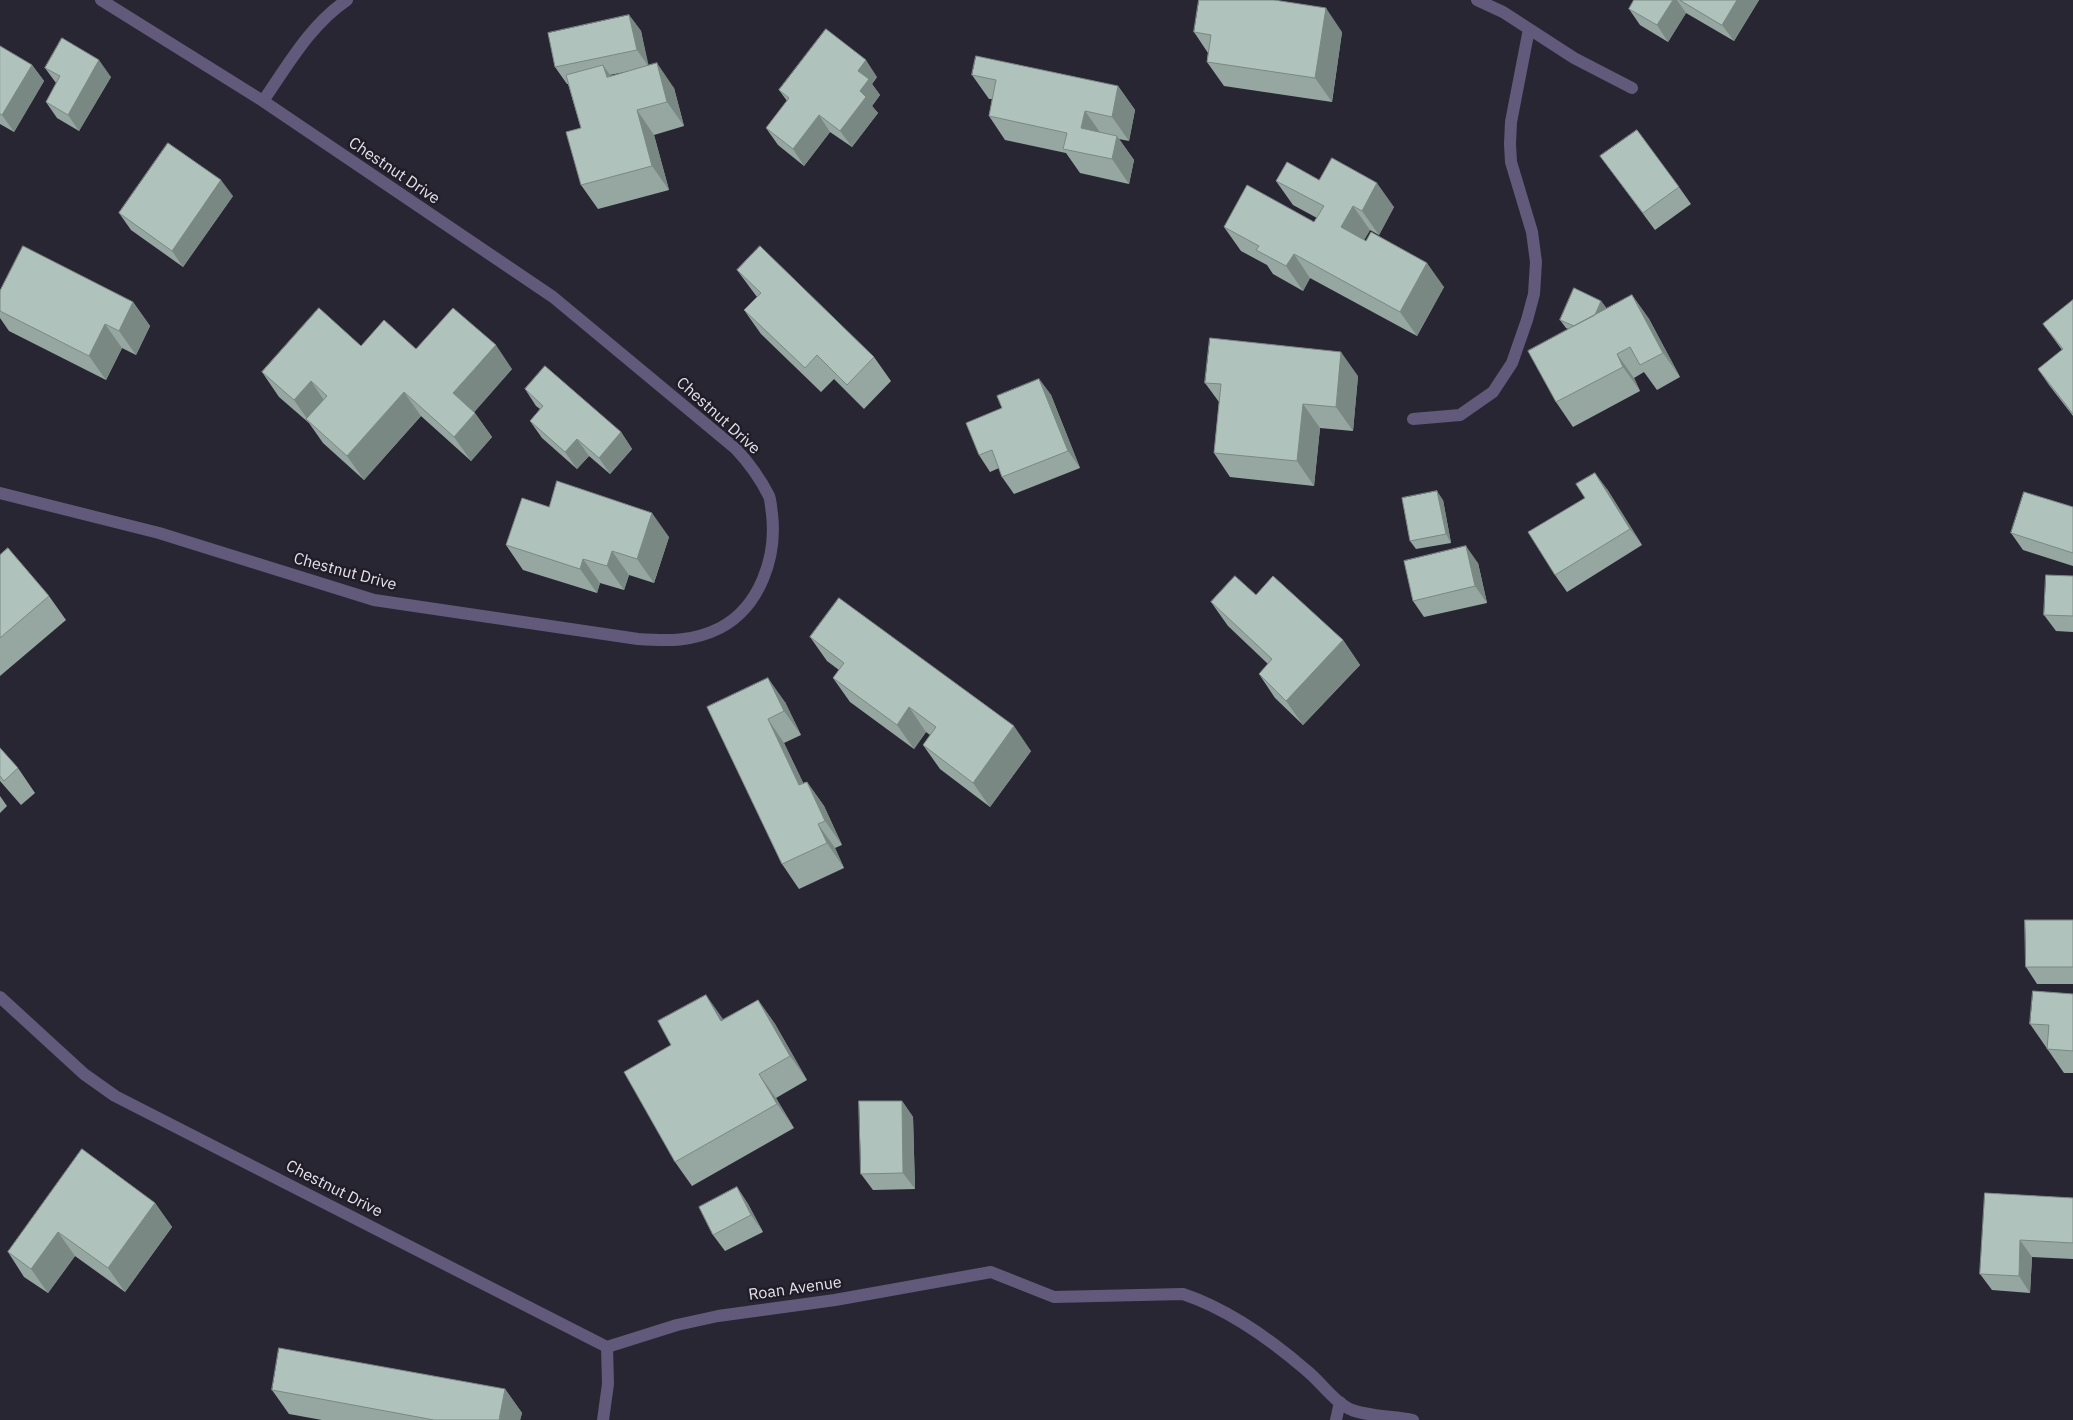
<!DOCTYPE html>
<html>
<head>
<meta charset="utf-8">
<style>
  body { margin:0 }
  canvas { display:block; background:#292633 }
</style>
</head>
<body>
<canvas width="2073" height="1420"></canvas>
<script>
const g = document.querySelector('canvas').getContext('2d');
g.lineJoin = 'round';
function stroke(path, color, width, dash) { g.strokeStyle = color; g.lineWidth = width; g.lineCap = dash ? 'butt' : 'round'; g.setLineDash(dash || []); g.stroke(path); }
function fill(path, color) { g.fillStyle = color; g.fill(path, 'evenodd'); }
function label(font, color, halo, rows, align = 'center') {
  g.font = font + ' "IBM Plex Sans",sans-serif'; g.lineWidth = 5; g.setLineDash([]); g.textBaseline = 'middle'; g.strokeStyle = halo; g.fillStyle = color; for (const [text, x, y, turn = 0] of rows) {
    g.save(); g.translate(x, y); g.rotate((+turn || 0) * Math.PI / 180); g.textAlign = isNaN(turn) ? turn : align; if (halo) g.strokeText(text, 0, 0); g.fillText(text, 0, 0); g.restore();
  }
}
stroke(new Path2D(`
  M1477 0 1503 12 1574 58 1632 88
  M263 101C288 65 310 25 347 0
  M1413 419 1460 415 1493 392 1512 363 1527 320 1534 294 1536 262 1532 232 1511 162 1510 144 1511 122 1529 29
  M0 493 159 533 374 600 638 639C668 641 692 642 720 628 760 607 777 557 772 514 771 508 771 501 769 496 760 478 749 463 736 449L553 297 263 101 101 0
  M0 997 84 1074 115 1096 607 1347 608 1384 603 1420
  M607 1347 677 1325 718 1316 835 1300 991 1272 1054 1297 1183 1294C1228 1309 1270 1339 1306 1370 1321 1382 1335 1403 1352 1410 1371 1417 1394 1416 1413 1420
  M1336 1420 1340 1402`), '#625a7b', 12);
fill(new Path2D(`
  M1634 0H1759L1734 41 1686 13 1668 42 1640 25 1629 9Z
  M629 15 641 31 648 66 674 88 684 126 654 135 669 190 598 209 581 185V128L568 84H567L555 67ZM634 70 611 76 610 75Z
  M1194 32H1342L1332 102 1224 86 1207 62 1208 53Z
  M0 46 32 65 44 81 14 132 0 124Z
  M45 68 111 77 79 131 57 118 46 102 56 83Z
  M972 75 1118 86 1135 110 1129 141 1119 139 1134 160 1129 184 1080 173 1066 153 1005 140 989 116 992 99H989Z
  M877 77 872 84 880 95 872 106 878 113 852 147 830 132 804 166 778 145 766 128 787 101 779 90Z
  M1600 156 1679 187 1691 204 1655 230Z
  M1319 180 1394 207 1379 235 1370 230 1364 240 1444 287 1417 336 1310 278 1303 291 1273 274 1267 265 1241 251 1224 227 1314 222 1317 218 1293 205 1276 181Z
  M233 196 183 267 131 230 119 213Z
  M737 270 874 357 891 381 864 409 834 379 821 392 761 334 744 310 757 297Z
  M0 291 133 302 150 326 136 355 122 348 106 380 9 331 0 318Z
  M1632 295 1649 319 1680 377 1657 390 1644 372 1634 378 1640 391 1573 427 1556 402 1568 329 1566 328 1560 320 1601 301 1607 309Z
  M2073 300V416L2049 385 2038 369 2062 350 2043 324Z
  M361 346 416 349 512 369 474 412 492 437 471 461 421 416 364 480 323 443 309 423 279 397 262 372Z
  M1358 376 1353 431 1320 428 1314 486 1230 477 1214 453 1219 402 1205 383Z
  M1039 379 1051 395 1080 468 1014 494 1002 477 999 468 990 472 979 455 1002 408Z
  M525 389 621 432 632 449 610 474 589 456 577 469 542 438 530 421 540 409 536 406Z
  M1607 489 1642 545 1567 592 1555 575Z
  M1443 500 1451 543 1416 549 1410 541Z
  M549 507 669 537 654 583 629 575 624 590 600 583 597 593 523 570 506 545Z
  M2073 507V566L2023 550 2011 533Z
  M0 555 49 596 66 620 0 676Z
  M1478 563 1487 603 1424 617 1413 601Z
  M2073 576V632L2056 631 2044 615Z
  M1256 595 1343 640 1360 665 1303 725 1275 698 1259 674 1268 664 1228 626 1211 602Z
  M810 637 1031 751 990 807 940 769 923 745 930 735 926 732 914 749 850 702 833 678 839 670 827 661Z
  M785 702 801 735 784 743 803 783 807 782 824 806 842 845 835 848 844 868 799 889 782 864 707 707Z
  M0 748 18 768 35 793 21 805 0 781Z
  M0 796 7 806 0 813Z
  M2073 920V984H2037L2026 967Z
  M2073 994V1073H2064L2030 1024Z
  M758 1000 775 1024 807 1080 776 1098 794 1128 692 1186 675 1162 723 1019Z
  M902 1101 913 1117 915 1189 873 1190 861 1174Z
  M82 1149 155 1203 172 1227 125 1292 75 1256 48 1293 24 1277 8 1252Z
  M737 1187 748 1204 763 1232 725 1251 713 1235Z
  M1985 1193 2073 1198V1259L2032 1257 2030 1293 1992 1290 1980 1274Z
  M505 1389 522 1413 520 1420H322L289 1414 272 1390Z`), '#96a7a1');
fill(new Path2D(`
  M1673 0H1677L1686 13 1668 42 1657 25Z
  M1737 0H1759L1734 41 1722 25Z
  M1326 8 1342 32 1332 102 1315 78Z
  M629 15 641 31 649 67 637 50Z
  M99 60 111 77 79 131 68 115Z
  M866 60 877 77 872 84 880 95 872 106 878 113 852 147 840 131 858 71Z
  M657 63 674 88 684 126 667 102Z
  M32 65 44 81 14 132 2 115Z
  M603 65 620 89 607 77Z
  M1118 86 1135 110 1129 141 1112 117Z
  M637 110 654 135 669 190 652 166Z
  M1085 111 1102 135 1081 128Z
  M819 115 830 132 804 166 793 149Z
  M1117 136 1134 160 1129 184 1112 159Z
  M221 180 233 196 183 267 172 251Z
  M1377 183 1394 207 1379 235 1362 211Z
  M1353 206 1370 230 1358 251 1341 227Z
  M1294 254 1310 278 1303 291 1286 266Z
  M1427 263 1444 287 1417 336 1400 312Z
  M1632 295 1649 319 1680 377 1663 353Z
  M1601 301 1607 309 1588 332Z
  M133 302 150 326 136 355 119 331Z
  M105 324 122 348 106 380 89 356Z
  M496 345 512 369 470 417 453 393Z
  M1341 352 1358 376 1353 431 1336 407Z
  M1617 354 1634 378 1640 391 1623 367Z
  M1039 379 1051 395 1080 468 1068 451Z
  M311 381 328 406 308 420 294 400Z
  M404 392 421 416 364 480 347 456Z
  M1303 404 1320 428 1314 486 1297 461Z
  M475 413 492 437 471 461 454 437Z
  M621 432 632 449 610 474 599 458Z
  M577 439 589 456 577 469 565 452Z
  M1595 473 1607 489 1642 545 1630 529Z
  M1437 491 1443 500 1451 543 1446 534Z
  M652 513 669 537 654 583 637 559Z
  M1466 546 1478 563 1487 603 1475 586Z
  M612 551 629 575 624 590 607 566Z
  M583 559 600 583 597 593 580 569Z
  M1343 640 1360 665 1303 725 1286 701Z
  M768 678 785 702 801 735 784 711Z
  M909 707 926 732 914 749 897 725Z
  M768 719 784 743 816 809 799 785Z
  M1014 726 1031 751 990 807 973 783Z
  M807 782 824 806 842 845 825 821Z
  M818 824 835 848 844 868 827 843Z
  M706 995 723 1019 738 1045 721 1021Z
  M758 1000 775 1024 807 1080 790 1056Z
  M759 1074 776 1098 794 1128 777 1104Z
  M902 1101 913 1117 915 1189 903 1173Z
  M737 1187 748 1204 763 1232 751 1215Z
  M155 1203 172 1227 125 1292 108 1268Z
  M58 1232 75 1256 48 1293 31 1269Z
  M2020 1240 2032 1257 2030 1293 2019 1276Z
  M505 1389 522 1413 520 1420H499Z`), '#7a8883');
const building = new Path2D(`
  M1199 0H1274L1326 8 1315 78 1207 62 1211 35 1194 32Z
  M1634 0H1673L1657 25 1629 9Z
  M1680 0H1737L1722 25Z
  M629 15 637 50 555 67 548 33Z
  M826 29 866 60 858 71 869 79 860 91 866 97 840 131 819 115 793 149 766 128 789 98 779 90Z
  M62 38 99 60 68 115 46 102 60 76 45 68Z
  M0 46 32 65 2 115 0 114Z
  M976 56 1118 86 1112 117 1085 111 1081 128 1117 136 1112 159 1063 149 1067 133 989 116 996 80 972 75Z
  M657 63 667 102 637 110 652 166 581 185 566 132 581 128 566 75 603 65 607 77Z
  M1637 130 1679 187 1643 213 1600 156Z
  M168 143 221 180 172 251 119 213Z
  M1332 158 1377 183 1362 211 1353 206 1341 227 1366 241 1371 232 1427 263 1400 312 1294 254 1286 266 1256 250 1259 246 1224 227 1247 185 1314 222 1324 206 1276 181 1287 162 1319 180Z
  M23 246 133 302 119 331 105 324 89 356 0 311V291Z
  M760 246 874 357 847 385 817 355 805 368 744 310 761 293 737 270Z
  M1574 288 1601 301 1595 315 1574 326 1560 320Z
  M1632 295 1663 353 1640 365 1630 347 1617 354 1623 367 1556 402 1528 351Z
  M2073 300V414L2038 369 2063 349 2043 324Z
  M319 308 361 346 384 320 416 349 453 308 496 345 453 393 475 413 454 437 404 392 347 456 306 419 327 396 311 381 294 400 262 372Z
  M1210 338 1341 352 1336 407 1303 404 1297 461 1214 453 1221 384 1205 383Z
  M545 366 621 432 599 458 577 439 565 452 530 421 543 406 525 389Z
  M1039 379 1068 451 1002 477 992 450 979 455 966 423 1002 408 997 396Z
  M1595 473 1630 529 1555 575 1528 532 1585 498 1576 484Z
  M557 481 652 513 637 559 612 551 607 566 583 559 580 569 506 545 522 498 549 507Z
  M1437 491 1446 534 1410 541 1402 498Z
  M2024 492 2073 507V553L2011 533Z
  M1466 546 1475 586 1413 601 1404 561Z
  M8 548 49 596 0 638V555Z
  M2046 575 2073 576V616L2044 615Z
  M1235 576 1256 595 1273 576 1343 640 1286 701 1259 674 1272 659 1211 602Z
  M839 598 1014 726 973 783 923 745 936 727 909 707 897 725 833 678 844 663 810 637Z
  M768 678 784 711 768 719 799 785 807 782 825 821 818 824 827 843 782 864 707 707Z
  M0 748 18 768 4 781 0 776Z
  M2025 920H2073V967H2026Z
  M2033 991 2073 994V1051L2047 1049 2049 1025 2030 1024Z
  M706 995 721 1021 758 1000 790 1056 759 1074 777 1104 675 1162 624 1072 671 1045 658 1021Z
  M859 1101H902L903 1173 861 1174Z
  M82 1149 155 1203 108 1268 58 1232 31 1269 8 1252Z
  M737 1187 751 1215 713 1235 699 1207Z
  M1985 1193 2073 1198V1243L2020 1240 2019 1276 1980 1274Z
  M279 1348 505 1389 499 1420H434L272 1390Z`);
fill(building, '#afc2bb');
stroke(building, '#7a8883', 1);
label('16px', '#e3e1e9', '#201d29', [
  ["Chestnut Drive",394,171,34],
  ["Chestnut Drive",718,416,42],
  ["Chestnut Drive",345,572,15],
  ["Chestnut Drive",334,1189,27],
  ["Roan Avenue",795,1289,-8]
]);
</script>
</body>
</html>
